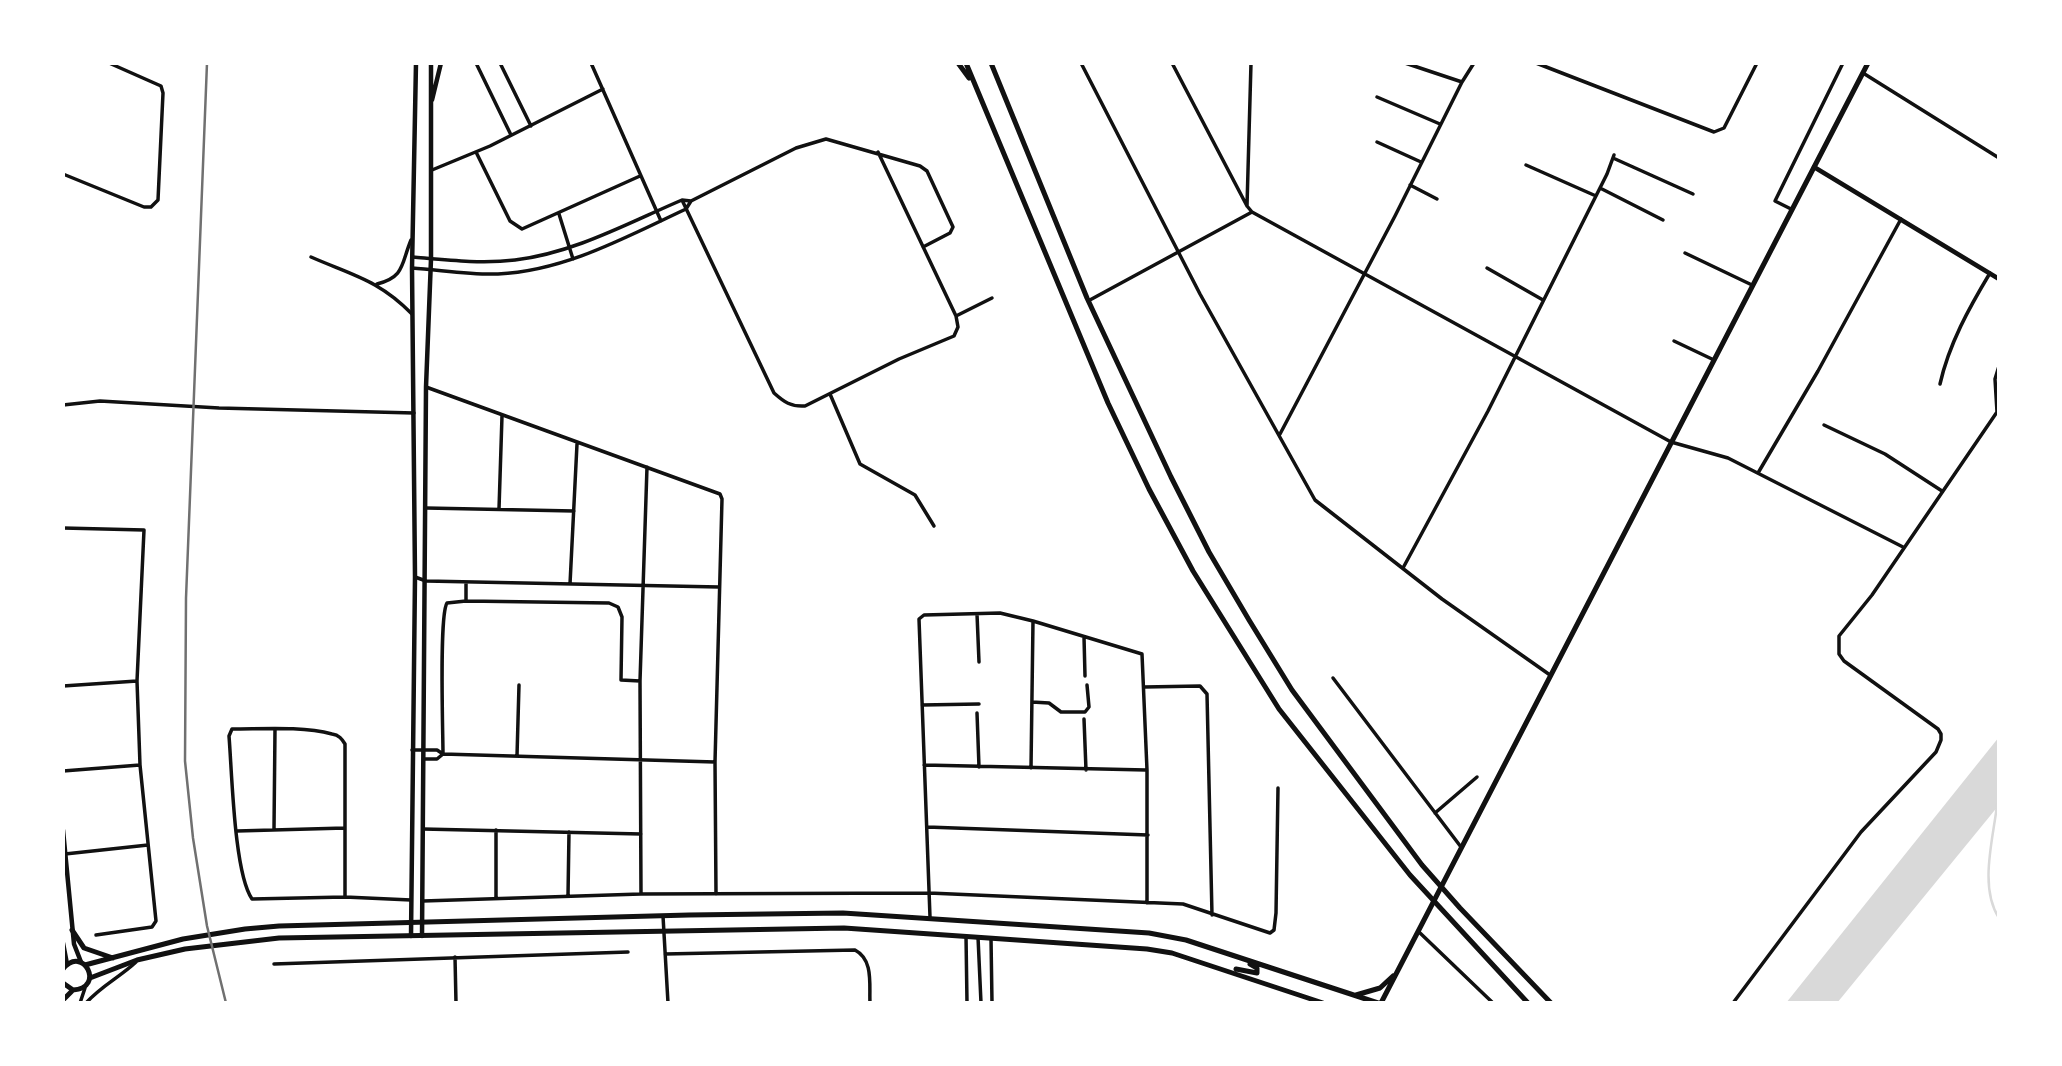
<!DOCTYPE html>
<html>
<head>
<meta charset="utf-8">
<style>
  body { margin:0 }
  #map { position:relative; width:2062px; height:1066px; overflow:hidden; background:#fff; font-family:Poppins,sans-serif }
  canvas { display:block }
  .frame { position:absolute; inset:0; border:65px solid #fff; pointer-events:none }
</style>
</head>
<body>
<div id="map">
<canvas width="2062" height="1066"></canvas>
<div class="frame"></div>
</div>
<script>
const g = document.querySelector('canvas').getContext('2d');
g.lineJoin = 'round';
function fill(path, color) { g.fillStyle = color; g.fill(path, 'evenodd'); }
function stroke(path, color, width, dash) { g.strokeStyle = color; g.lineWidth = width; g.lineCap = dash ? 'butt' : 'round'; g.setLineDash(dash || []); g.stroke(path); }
fill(new Path2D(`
  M1999 737V805L1837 1003H1786Z`), '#d9d9d9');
stroke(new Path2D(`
  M1997 805C1993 840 1979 887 1999 918`), '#d9d9d9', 2.5);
stroke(new Path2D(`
  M476 63 511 135
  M500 63 531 126
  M591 63 661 221
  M1081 63 1200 294 1315 500 1442 599 1550 675
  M1172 63 1247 206 1252 212 1671 442 1728 458 1903 547
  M1405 63 1462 82
  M1536 63 1714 132 1724 128 1757 63
  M1863 73 1999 158
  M1377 97 1440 124
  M1377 142 1421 162
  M476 152 510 221 522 229 640 176
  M1613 158 1693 194
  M1526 165 1596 196
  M432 170 490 146 603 89
  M63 174 144 207H151L158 200 163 93 161 86 109 63
  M1410 185 1437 199
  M1600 188 1663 220
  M682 200 774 393C784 402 791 407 805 406L899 359 954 336 958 327 956 316 878 152
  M1247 206 1251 63
  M1791 209 1775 201 1843 63
  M559 214 573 259
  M1685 253 1752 285
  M311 257C352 275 379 280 412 314
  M413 257C447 260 481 264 515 260 574 253 628 223 682 200L691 201 796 148 826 139 920 166 927 171 953 227 950 233 923 247
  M412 268C441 270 470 275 498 274 565 271 626 237 686 209L691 201
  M1487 268 1543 300
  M377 284C405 277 401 264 411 240
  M1088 301 1252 212
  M956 316 992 298
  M1674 341 1714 360
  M1940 384C1949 344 1969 308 1990 273
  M426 387 720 494 722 499 715 762 716 894
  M830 394 860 464 915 495 934 526
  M63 405 100 401 219 408 414 413
  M1824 425 1885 454 1942 491
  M1280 434 1395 216 1462 82 1474 63
  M1758 473 1818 371 1901 219
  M426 508 574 511
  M499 509 502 416
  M63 528 144 530 137 681 140 765 156 921 152 927 96 935
  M1403 568 1488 411 1607 174 1614 155
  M415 577 426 581 719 587
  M570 584 577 444
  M466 601V583
  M977 614 979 662
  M1084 637 1085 676
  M1333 678 1461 847
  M63 686 137 681
  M1144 687 1200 686 1207 694 1212 915
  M1032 702 1049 703 1061 712H1085L1089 707 1087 685
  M922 705 979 704
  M977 713 979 767
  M1084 719 1086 770
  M412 750H437L443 754 715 762
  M443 754C443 732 439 615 447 603L466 601 609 603 618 607 622 617 621 680 640 681
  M517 756 519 685
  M424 759H437L443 754
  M924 765 1146 770
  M1031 768 1033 621
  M63 771 140 765
  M1435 813 1477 777
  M927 827 1148 835
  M274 829 275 729
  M423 829 641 834
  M237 831 345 828
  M65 854 148 845
  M641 894 640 681 647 467
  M568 896 569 832
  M345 897V744C342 739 339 735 332 734 302 726 263 729 232 729L229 736C232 772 234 873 252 899L345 897 411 900
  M496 898V830
  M423 901 641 894 929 893 1183 904 1270 933 1274 930 1276 913 1278 788
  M663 916 668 1003
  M930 917 919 619 924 615 1000 613 1033 621 1142 654 1147 770V903
  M1419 932 1493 1003
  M966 936 967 1003
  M978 937 981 1003
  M991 938 992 1003
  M665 954 855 950C874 960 869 985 870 1003
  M455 957 456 1003
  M274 964 628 952
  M80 1003 85 988
  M86 1003C101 986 120 977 136 962
  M1733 1003 1861 832 1936 752 1941 740V734L1938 729 1844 661 1839 654V636L1872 595 1997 412 1995 379 1999 366`), '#111', 3.5);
stroke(new Path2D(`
  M432 100 441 63
  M1814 167 1999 279
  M63 830 74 944 81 962
  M411 936 415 577 412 268 416 63
  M422 936 426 387 431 259V63
  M63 943 67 964`), '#111', 4.5);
stroke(new Path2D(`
  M72 930 84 948 113 958
  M85 965 183 939 245 929 279 926 689 915 843 913 1149 933 1186 940 1378 1003
  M63 969C83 944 106 988 73 990L63 983
  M1236 969 1257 973V968L1250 964
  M90 978 137 960 185 949 279 938 844 928 1147 949 1172 953 1323 1003
  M1356 995 1380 988 1393 976
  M63 1000 73 990
  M1381 1003 1868 63`), '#111', 5);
stroke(new Path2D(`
  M958 63 969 78
  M966 63 1108 403 1149 489 1193 571 1279 709 1410 875 1528 1003
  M991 63 1087 298 1171 477 1209 552 1249 620 1292 690 1422 865 1460 908 1551 1003`), '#111', 5);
stroke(new Path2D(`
  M207 63 186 598 185 761 193 838 207 926 226 1003`), '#707070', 2.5);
</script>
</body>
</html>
